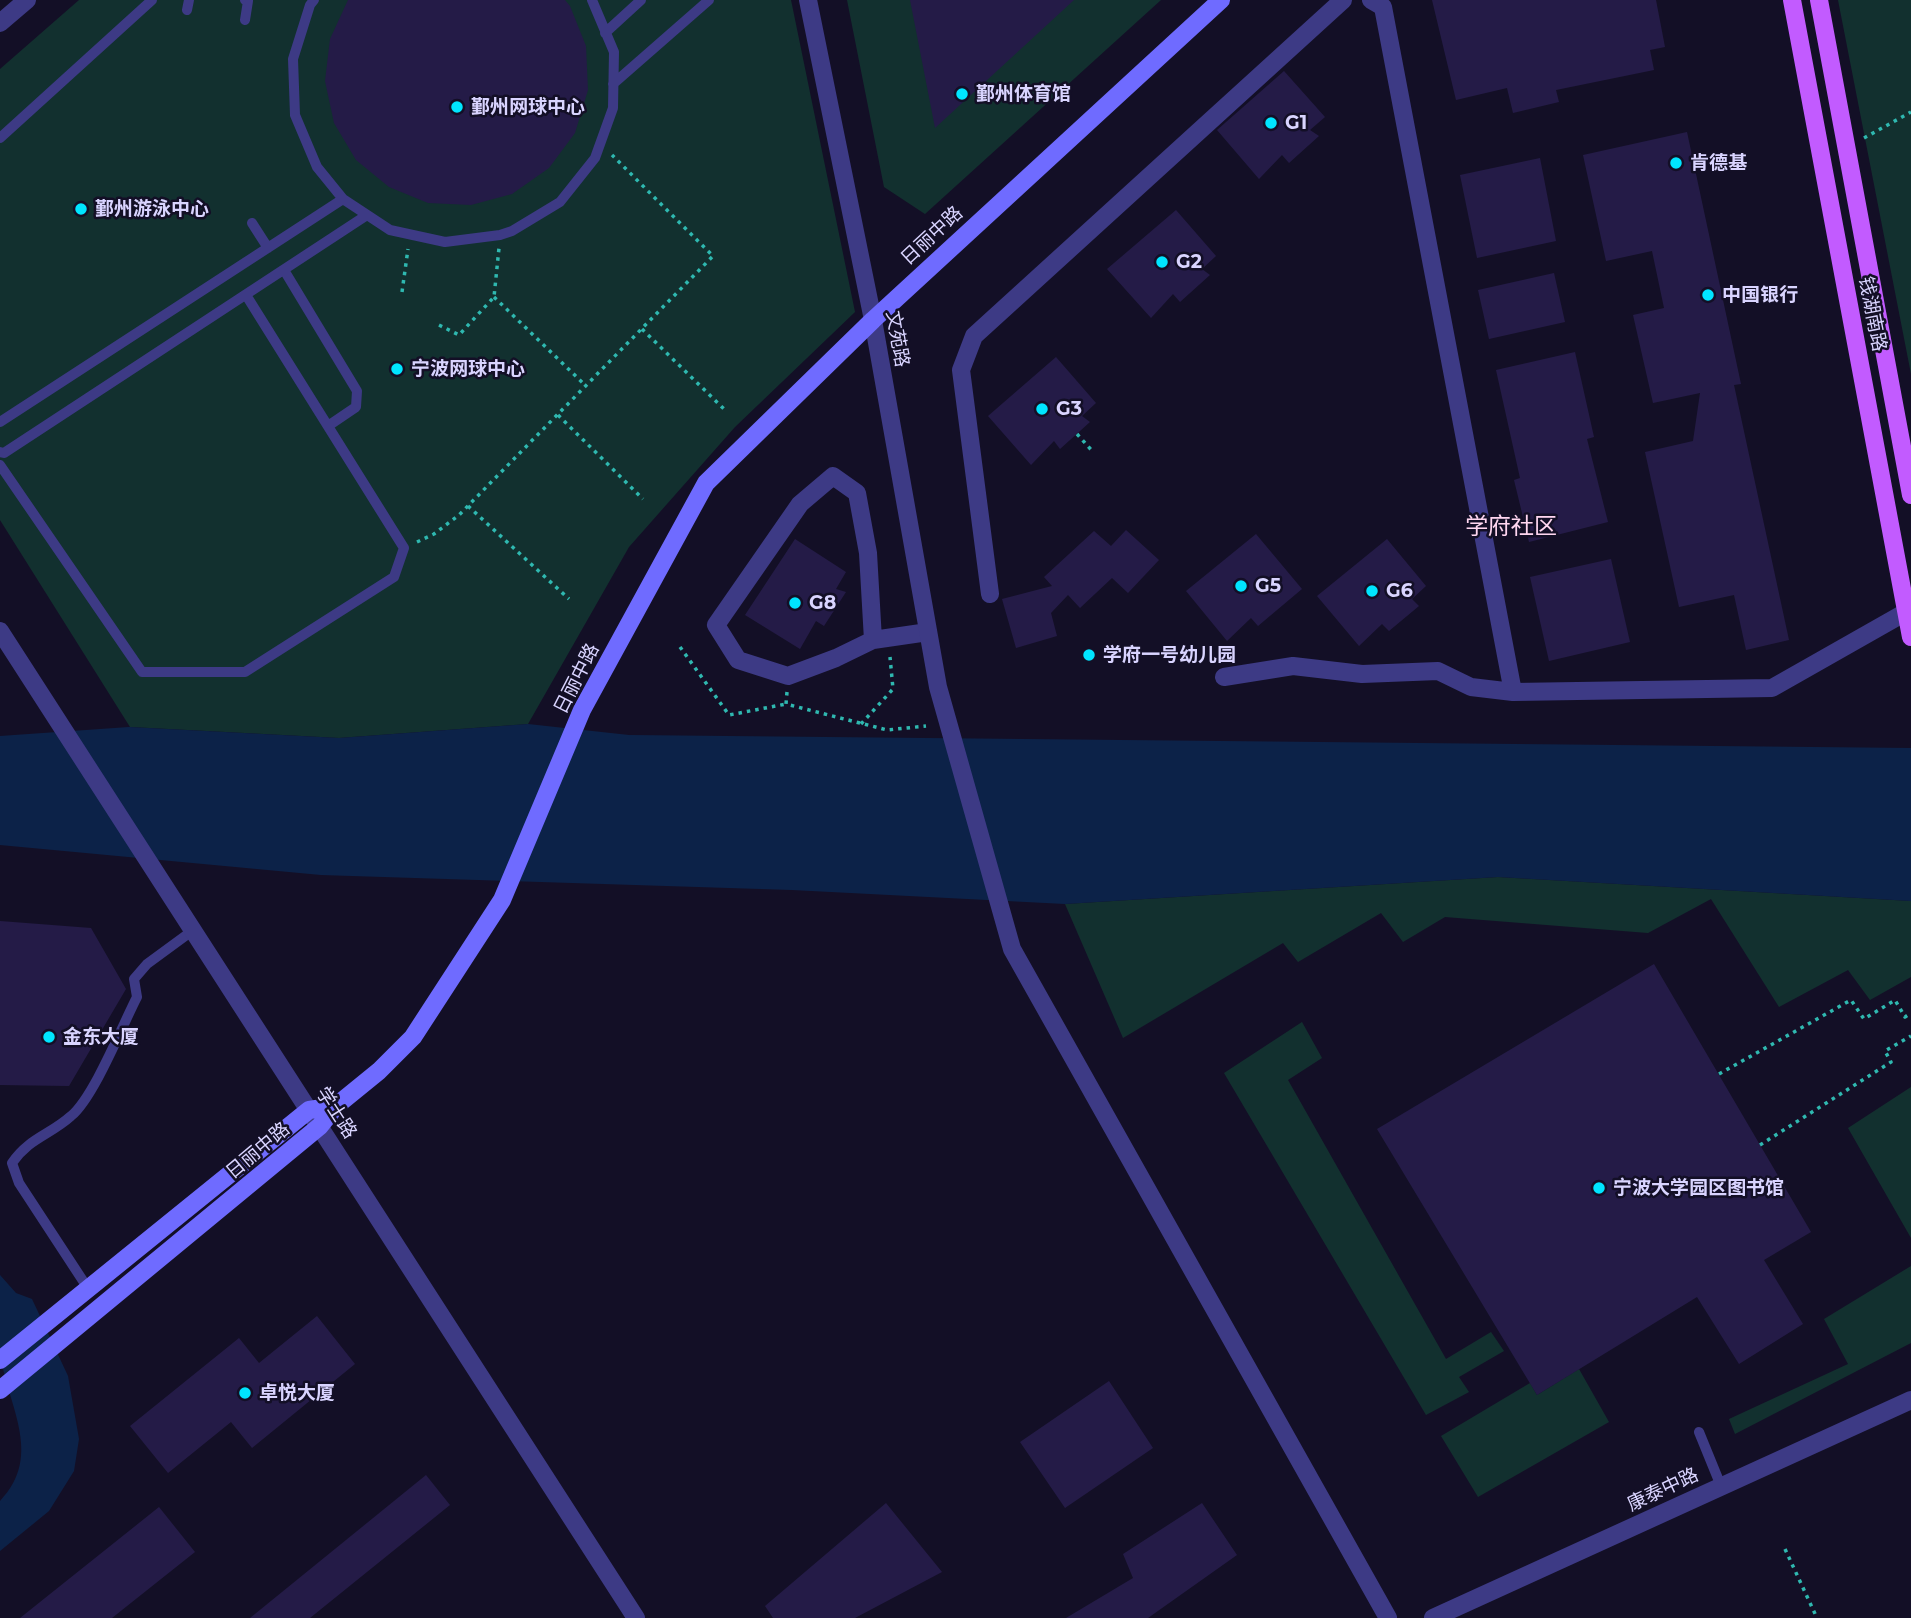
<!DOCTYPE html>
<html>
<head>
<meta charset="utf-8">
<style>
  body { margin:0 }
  canvas { display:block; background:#130f26 }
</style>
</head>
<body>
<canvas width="1911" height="1618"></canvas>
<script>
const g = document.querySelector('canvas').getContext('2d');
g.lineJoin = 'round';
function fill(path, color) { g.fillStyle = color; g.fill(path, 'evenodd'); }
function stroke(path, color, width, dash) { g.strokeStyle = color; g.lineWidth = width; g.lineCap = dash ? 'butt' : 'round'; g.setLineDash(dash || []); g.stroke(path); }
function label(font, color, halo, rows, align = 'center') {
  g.font = font + ' Montserrat,"Noto Sans SC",sans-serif'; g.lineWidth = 5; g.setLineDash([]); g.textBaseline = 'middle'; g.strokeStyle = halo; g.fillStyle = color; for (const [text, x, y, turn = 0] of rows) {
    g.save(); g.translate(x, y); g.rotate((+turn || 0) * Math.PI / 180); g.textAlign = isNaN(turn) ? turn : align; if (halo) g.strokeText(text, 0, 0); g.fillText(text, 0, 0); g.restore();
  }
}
fill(new Path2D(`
  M79 0H791L855 312 735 427 629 547 528 724 339 738 130 727 0 520V69Z
  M847 0H1161L925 214 884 187Z
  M1838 0H1911V374Z
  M1498 877 1911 901V977L1870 1000 1848 970 1779 1007 1711 899 1648 933 1445 917 1403 942 1381 913 1298 962 1283 943 1123 1038 1065 904Z
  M1302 1022 1322 1058 1288 1080 1446 1359 1491 1332 1504 1351 1459 1377 1469 1392 1426 1415 1224 1073Z
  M1911 1087V1238L1848 1128Z
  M1911 1266V1343L1735 1434 1729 1419 1848 1364 1824 1319Z
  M1579 1369 1609 1422 1478 1497 1441 1436 1530 1383 1537 1395Z`), '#12302f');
fill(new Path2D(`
  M528 724 629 735 1911 748V901L1498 877 1065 904 792 890 321 875 0 845V736L129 727 339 738Z
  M0 1275 16 1293 32 1299 68 1376 79 1439 74 1471 49 1511 0 1551V1501C45 1454 6 1404 0 1351 0 1327 0 1300 0 1275Z`), '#0c2248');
fill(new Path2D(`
  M348 0H565L570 6 586 46 588 90 575 133 549 168 512 194 471 205 428 203 389 187 356 160 334 123 325 81 330 39Z
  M910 0H1074L935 128Z
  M1432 0H1656L1665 47 1650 50 1654 70 1556 90 1559 102 1513 113 1507 88 1456 100Z
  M1284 71 1325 117 1310 130 1319 136 1289 163 1282 155 1259 179 1217 130Z
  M1687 132 1741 384 1734 385 1789 640 1746 650 1734 595 1679 607 1645 452 1693 441 1700 393 1653 403 1633 315 1664 308 1652 251 1606 261 1583 155Z
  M1540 158 1556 241 1477 258 1460 175Z
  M1176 210 1216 256 1202 269 1210 275 1180 302 1173 294 1151 318 1107 269Z
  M1554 273 1565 322 1489 339 1478 290Z
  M1575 352 1594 437 1587 439 1608 522 1529 542 1514 480 1520 478 1496 370Z
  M1056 357 1096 403 1082 416 1090 422 1060 449 1054 441 1031 465 988 416Z
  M1126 530 1159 560 1128 593 1112 578 1080 608 1068 595 1051 613 1057 636 1016 648 1002 599 1052 586 1044 577 1094 531 1111 546Z
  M1256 534 1302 589 1258 626 1251 618 1227 641 1186 591Z
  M795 539 846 572 836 589 846 592 824 626 816 621 800 649 745 615Z
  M1387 539 1426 586 1412 599 1419 606 1389 631 1382 624 1359 646 1317 596Z
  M1611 559 1630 642 1549 661 1530 577Z
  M0 921 91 928 126 989 69 1086 0 1085Z
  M1654 964 1811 1232 1764 1260 1803 1324 1739 1364 1697 1297 1537 1395 1377 1129Z
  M317 1316 355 1364 252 1448 231 1422 168 1473 130 1426 239 1338 259 1363Z
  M1109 1381 1153 1448 1065 1508 1020 1442Z
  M426 1475 450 1505 310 1618H250Z
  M886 1503 942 1572 855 1618H773L765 1606Z
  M1202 1503 1237 1555 1148 1618H1066L1133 1578 1123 1554Z
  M159 1507 195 1552 112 1618H20Z`), '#241b47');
stroke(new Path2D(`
  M1864 138 1911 112
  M402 292 408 249
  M494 297 586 386
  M439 325 459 335 494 297 499 248
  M642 329 725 410
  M558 415 643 499
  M1077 434 1094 453
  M468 506 569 599
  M417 542 434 534 459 515 713 256 612 155
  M680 647 729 715 786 704
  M787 692 786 704 887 730 926 726
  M861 724 893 689 890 657
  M1719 1074 1851 1000 1864 1019 1895 1000 1905 1017 1911 1013
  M1760 1145 1891 1062 1885 1051 1911 1036
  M1785 1549 1817 1618`), '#2fb8b0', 3.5, [3.5, 5]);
stroke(new Path2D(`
  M314 0 310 5 293 59 295 115 317 167 343 199 390 230 445 242 500 235 512 231 560 202 595 158 613 108 614 52 592 0
  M187 10 189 0
  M245 20 248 1 245 0
  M605 33 641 0
  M613 84 709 0
  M0 138 152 0
  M252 223 268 248
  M284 270 357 391 356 407 328 426
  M0 422 343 199
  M0 452 4 453 367 215
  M0 465 142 672H245L394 577 404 548 246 295
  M89 1290 19 1183 12 1163C29 1138 50 1135 71 1116 94 1097 122 1026 137 997L134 979 147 964 192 931
  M1699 1432 1721 1486`), '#3d3a85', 10);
stroke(new Path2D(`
  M1371 0 1383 7 1513 692 1772 688 1906 612
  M990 594 961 370 974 336 1343 0
  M873 640 868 553 857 493 833 476 800 504 716 625 738 660 788 676 836 658 873 640 928 632
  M1224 677 1293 666 1362 674 1438 671 1471 687 1513 692`), '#3d3a85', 18);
stroke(new Path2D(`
  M808 0 873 320 938 687 1012 949 1388 1618
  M0 23 27 0
  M0 631 636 1618
  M1433 1618 1911 1400`), '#3d3a85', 18);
stroke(new Path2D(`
  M0 1360 309 1110 336 1106
  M0 1390 320 1126 336 1106 379 1071 413 1037 502 900 582 710 706 483 873 320 1221 0`), '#6f6bff', 18);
stroke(new Path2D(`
  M1792 0 1911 637
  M1819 0 1911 495`), '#c25bff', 18);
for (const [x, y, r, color] of [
  [962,94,7,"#00e5ff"],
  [457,107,7,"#00e5ff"],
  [1271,123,7,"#00e5ff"],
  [1676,163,7,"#00e5ff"],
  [81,209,7,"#00e5ff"],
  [1162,262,7,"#00e5ff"],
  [1708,295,7,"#00e5ff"],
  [397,369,7,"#00e5ff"],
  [1042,409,7,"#00e5ff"],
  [1241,586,7,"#00e5ff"],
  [1372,591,7,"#00e5ff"],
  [795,603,7,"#00e5ff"],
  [1089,655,7,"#00e5ff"],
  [49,1037,7,"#00e5ff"],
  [1599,1188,7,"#00e5ff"],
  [245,1393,7,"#00e5ff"]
]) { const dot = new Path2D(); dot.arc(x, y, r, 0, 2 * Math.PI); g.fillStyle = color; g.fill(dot); stroke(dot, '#130f26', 2.5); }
label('bold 19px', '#d9d4ff', '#130f26', [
  ["鄞州体育馆",976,94],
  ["鄞州网球中心",471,107],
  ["G1",1285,123],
  ["肯德基",1690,163],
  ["鄞州游泳中心",95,209],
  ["G2",1176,262],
  ["中国银行",1722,295],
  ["宁波网球中心",411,369],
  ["G3",1056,409],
  ["G5",1255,586],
  ["G6",1386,591],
  ["G8",809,603],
  ["学府一号幼儿园",1103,655],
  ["金东大厦",63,1037],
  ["宁波大学园区图书馆",1613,1188],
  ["卓悦大厦",259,1393]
], 'left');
label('19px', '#d9d4ff', '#130f26', [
  ["日丽中路",932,236,-43],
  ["钱湖南路",1872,314,79],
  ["文苑路",897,339,80],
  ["日丽中路",577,679,-63],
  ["学士路",336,1113,57],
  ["日丽中路",258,1151,-40],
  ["康泰中路",1663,1490,-25]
]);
label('23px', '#ffd6f0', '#130f26', [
  ["学府社区",1511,527]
]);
</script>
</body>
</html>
